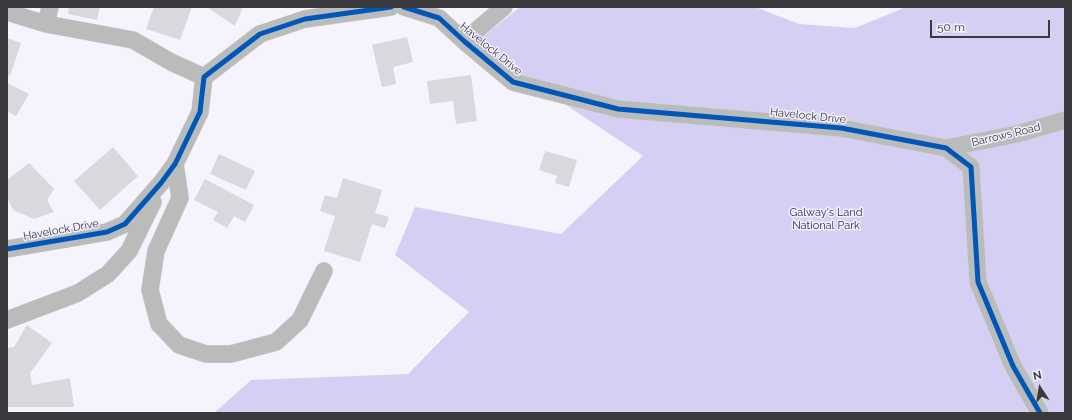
<!DOCTYPE html>
<html>
<head>
<meta charset="utf-8">
<style>
  body { margin:0 }
  #map { position:relative; width:1072px; height:420px; overflow:hidden; background:#f5f4fc; font-family:Raleway,sans-serif }
  canvas { display:block }
  .frame { position:absolute; inset:0; border:8px solid #39393e; pointer-events:none }
  .north { position:absolute; left:1020px; top:368px; width:40px; height:40px; -webkit-text-stroke:3px #f2f0ff; paint-order:stroke; rotate:348deg; font-size:11px; font-weight:700; line-height:16px; text-align:center; color:#39393e }
  .north::after { content:''; display:block; margin:auto; width:14px; height:18px; background:#39393e; clip-path:polygon(50% 0,100% 100%,50% 72%,0 100%) }
  .scale { position:absolute; left:930px; top:20px; width:120px; height:18px; box-sizing:border-box; border:2px solid #39393e; border-top:0; padding-left:5px; font-size:12px; line-height:14px; white-space:nowrap; color:#39393e; -webkit-text-stroke:3px #f2f0ff; paint-order:stroke }
</style>
</head>
<body>
<div id="map">
<canvas width="1072" height="420"></canvas>
<div class="frame"></div>
<div class="north">N</div>
<div class="scale">50 m</div>
</div>
<script>
const g = document.querySelector('canvas').getContext('2d');
g.lineJoin = 'round';
function fill(path, color) { g.fillStyle = color; g.fill(path, 'evenodd'); }
function stroke(path, color, width, dash) { g.strokeStyle = color; g.lineWidth = width; g.lineCap = dash ? 'butt' : 'round'; g.setLineDash(dash || []); g.stroke(path); }
function label(font, color, halo, rows, align = 'center') {
  g.font = font + ' Raleway,sans-serif'; g.lineWidth = 3; g.setLineDash([]); g.textBaseline = 'middle'; g.strokeStyle = halo; g.fillStyle = color; for (const [text, x, y, turn = 0] of rows) {
    g.save(); g.translate(x, y); g.rotate((+turn || 0) * Math.PI / 180); g.textAlign = isNaN(turn) ? turn : align; if (halo) g.strokeText(text, 0, 0); g.fillText(text, 0, 0); g.restore();
  }
}
fill(new Path2D(`
  M520 7H755L799 24 855 28 906 7H1065V413H214L251 380 408 374 469 312 395 255 415 207 561 234 643 156 474 44Z`), '#d5cff4');
fill(new Path2D(`
  M69 7H100L97 20 68 14Z
  M154 7H192L180 40 146 29Z
  M207 7H243L235 26Z
  M407 37 413 62 393 67 396 84 382 87 372 45Z
  M7 38 21 43 10 76 7 75Z
  M471 75 477 121 456 124 453 101 430 104 427 81Z
  M7 83 29 94 16 116 7 111Z
  M113 147 138 176 100 210 74 181Z
  M545 151 577 160 569 187 555 183 557 176 539 170Z
  M219 154 255 171 246 190 210 174Z
  M29 163 54 189 47 200 54 212 34 219 13 210 7 197V180Z
  M343 178 382 190 375 213 389 217 385 228 372 224 360 262 324 251 335 216 320 211 325 195 337 198Z
  M205 179 254 205 245 222 234 216 227 228 213 220 218 212 194 200Z
  M27 325 52 343 30 373 32 385 70 378 74 407H7V348L14 347Z`), '#d9d8de');
const minor = new Path2D(`
  M404 7 439 18 464 41 513 82 618 109 841 128 946 148 971 167 978 282 1013 366 1040 413
  M7 12 46 24 133 40 171 62 204 77
  M46 24 50 7
  M464 41 504 7
  M946 148 1017 134 1065 120
  M175 164 180 198 156 251 150 290 159 324 179 345 206 354H231L276 342 300 320 324 271
  M7 249 107 232 125 224 161 183 175 164 200 112 204 77 260 34 305 19 391 7
  M7 320 78 293 108 274 129 251 153 202`);
stroke(minor, '#d0cfd5', 18);
stroke(minor, '#babcbc', 17);
stroke(new Path2D(`
  M404 7 439 18 464 41 513 82 618 109 841 128 946 148 971 167 978 282 1013 366 1040 413
  M7 249 107 232 125 224 161 183 175 164 200 112 204 77 260 34 305 19 391 7`), '#0057b8', 5);
label('11px', '#39393e', '#f2f0ff', [
  ["Havelock Drive",491,49,39],
  ["Havelock Drive",808,116,6],
  ["Barrows Road",1006,135,-13],
  ["Havelock Drive",61,230,-10]
]);
label('11px', '#38236a', '#f2f0ff', [
  ["Galway's Land",826,213],
  ["National Park",826,226]
]);
</script>
</body>
</html>
